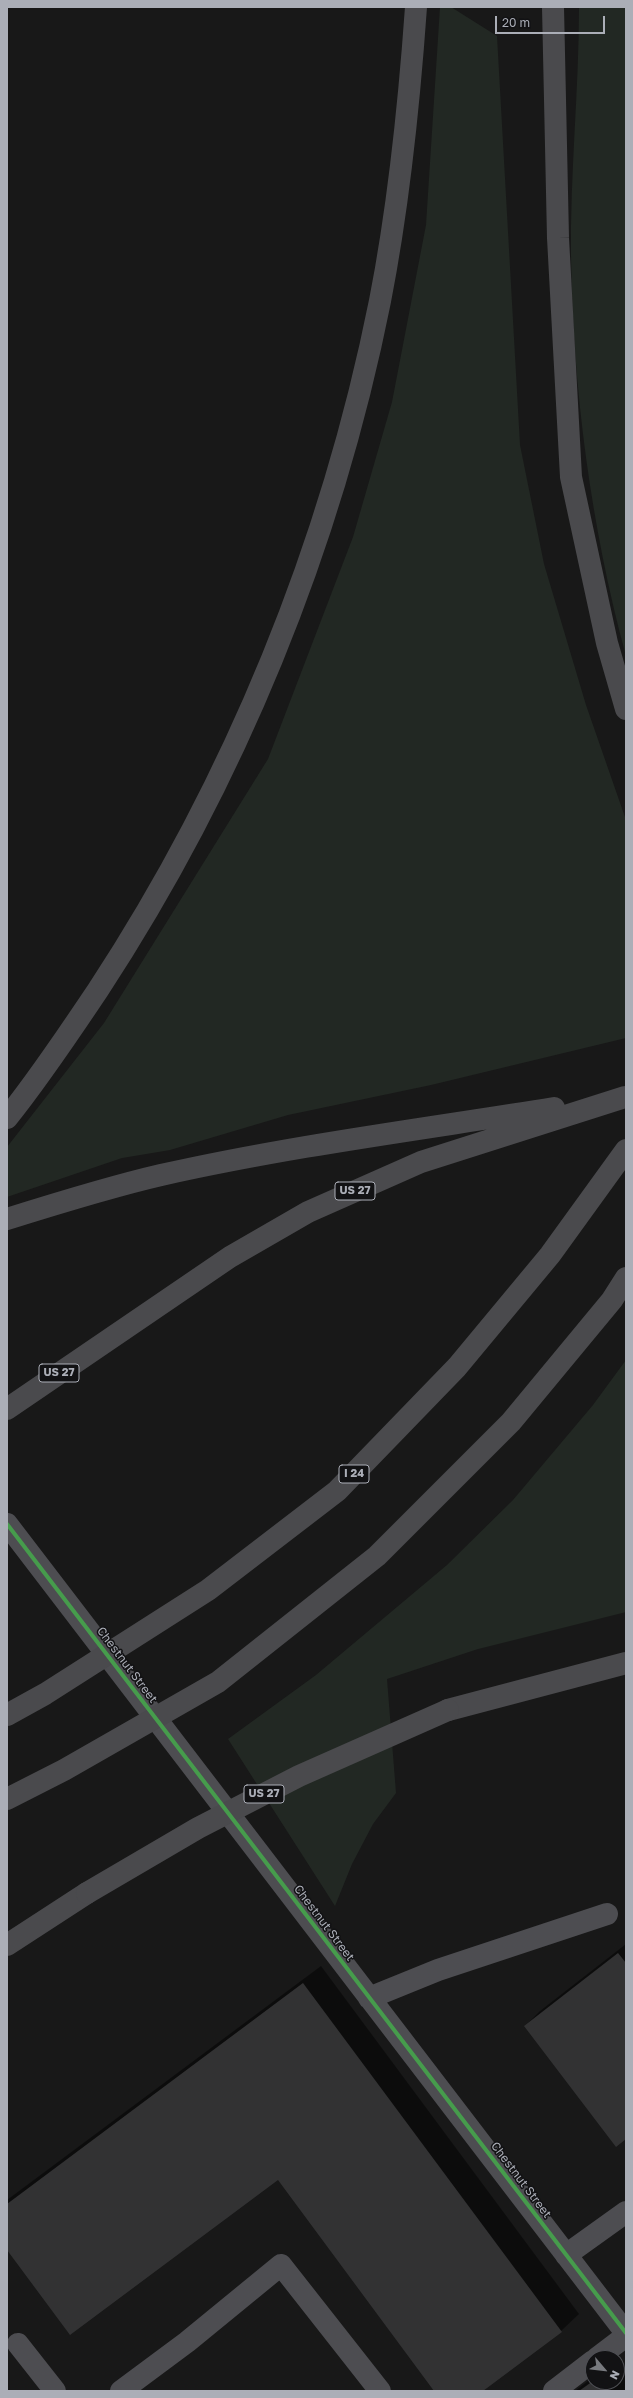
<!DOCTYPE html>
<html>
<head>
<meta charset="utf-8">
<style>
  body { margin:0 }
  #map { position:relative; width:633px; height:2398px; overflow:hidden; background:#181818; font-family:"Golos Text",sans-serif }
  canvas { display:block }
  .frame { position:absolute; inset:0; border:8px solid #abaeb7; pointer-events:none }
  .north { position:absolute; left:585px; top:2350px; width:40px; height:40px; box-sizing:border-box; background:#121214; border:1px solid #4f5055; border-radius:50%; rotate:118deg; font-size:11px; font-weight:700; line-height:16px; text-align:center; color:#abaeb7 }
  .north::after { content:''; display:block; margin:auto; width:14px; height:18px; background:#787a7f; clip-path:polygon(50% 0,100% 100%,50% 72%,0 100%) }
  .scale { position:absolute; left:495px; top:16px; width:110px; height:18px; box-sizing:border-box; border:2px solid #abaeb7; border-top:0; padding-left:5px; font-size:12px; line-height:14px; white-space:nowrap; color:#abaeb7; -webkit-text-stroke:3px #121214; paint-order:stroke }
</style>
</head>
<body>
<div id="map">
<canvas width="633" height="2398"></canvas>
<div class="frame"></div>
<div class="north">N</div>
<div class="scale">20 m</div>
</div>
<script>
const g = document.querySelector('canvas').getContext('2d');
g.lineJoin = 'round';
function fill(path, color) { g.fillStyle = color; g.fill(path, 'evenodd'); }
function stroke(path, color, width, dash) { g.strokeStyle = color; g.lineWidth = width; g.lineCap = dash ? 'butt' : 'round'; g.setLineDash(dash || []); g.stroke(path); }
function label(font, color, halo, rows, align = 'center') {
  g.font = font + ' "Golos Text",sans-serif'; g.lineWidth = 3; g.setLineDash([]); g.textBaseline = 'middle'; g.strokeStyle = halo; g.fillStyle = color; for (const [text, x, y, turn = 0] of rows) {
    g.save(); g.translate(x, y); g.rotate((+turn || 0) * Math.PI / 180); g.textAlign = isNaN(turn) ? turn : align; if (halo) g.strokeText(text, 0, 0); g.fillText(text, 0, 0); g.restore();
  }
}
fill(new Path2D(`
  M440 7H451L497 36 520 445 544 564 586 705 626 820V1038L431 1085 288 1115 170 1150 122 1158 7 1197V1147L104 1023 268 759 353 537 392 402 426 225Z
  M579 7H626V656C591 527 573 390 571 256 570 173 579 90 579 7Z
  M626 1360V1612L478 1649 387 1679 396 1793 373 1824 352 1864 335 1906 228 1739 316 1675 447 1565 513 1500 593 1405Z`), '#222823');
fill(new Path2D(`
  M626 1944V2138L525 2026 540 2011Z
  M321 1966 579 2314 561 2331 481 2391H436L278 2179 7 2249V2200Z
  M617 2365 626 2377V2391H575L593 2377V2382H617Z`), '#0007');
fill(new Path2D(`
  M618 1953 626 1963V2139L616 2147 524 2026Z
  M303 1983 562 2332 483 2391H434L278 2180 70 2335 7 2250V2204Z
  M593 2381 599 2382 606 2391H579Z`), '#323233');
stroke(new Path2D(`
  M7 1524 626 2333
  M369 1998 438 1970 607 1914
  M566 2255 626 2212
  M18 2344 55 2391
  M597 2358 626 2336
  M121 2391 187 2342 281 2265 380 2391
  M554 2391 593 2361`), '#4d4d51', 22);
stroke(new Path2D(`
  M553 7 558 238 571 477 607 643 626 709
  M7 1118C40 1077 69 1033 98 990 235 781 331 546 380 301 399 204 409 106 416 7
  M7 1219C58 1203 109 1187 161 1175 290 1146 423 1129 554 1108
  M7 1409 230 1257 308 1212 421 1162 625 1097
  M448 1710 626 1663
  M7 1945 87 1893`), '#4a4a4d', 22);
stroke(new Path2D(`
  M7 1715 45 1694 208 1590 337 1491 457 1367 550 1255 626 1150
  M7 1799 64 1770 218 1682 377 1556 511 1422 612 1300 626 1278
  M87 1893 198 1828 299 1776 448 1710`), '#4a4a4d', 22);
stroke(new Path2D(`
  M7 1524 626 2333`), '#469c4c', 4);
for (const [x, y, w] of [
  [355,1191,40],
  [59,1373,40],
  [354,1474,30],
  [264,1794,40]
]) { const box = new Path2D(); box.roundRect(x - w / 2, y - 9, w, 18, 3); g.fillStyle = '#121214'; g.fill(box); stroke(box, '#abaeb7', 1); }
label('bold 11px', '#abaeb7', null, [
  ["US 27",355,1191],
  ["US 27",59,1373],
  ["I 24",354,1474],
  ["US 27",264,1794]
]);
label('12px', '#abaeb7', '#121214', [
  ["Chestnut Street",127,1665,53],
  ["Chestnut Street",324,1923,53],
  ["Chestnut Street",521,2180,53]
]);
</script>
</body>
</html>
